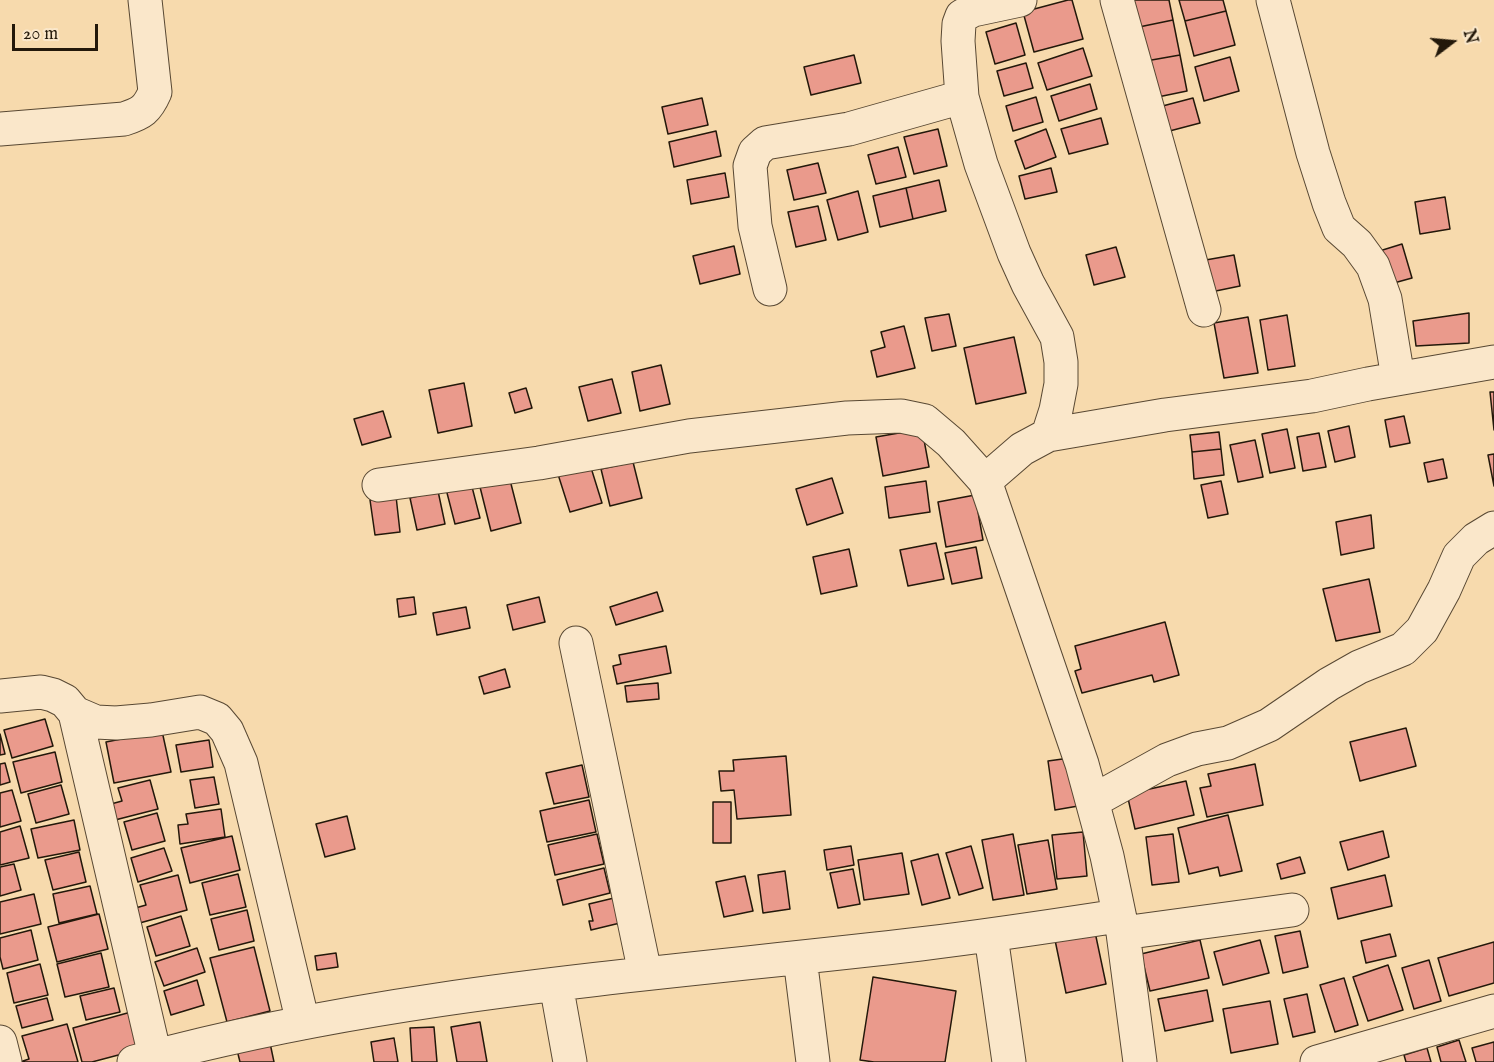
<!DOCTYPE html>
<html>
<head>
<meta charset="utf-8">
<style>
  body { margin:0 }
  #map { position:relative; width:1494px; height:1062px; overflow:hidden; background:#f7daad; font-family:"IM FELL English",serif }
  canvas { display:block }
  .north { position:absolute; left:1422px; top:12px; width:60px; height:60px; -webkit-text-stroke:4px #fae7ca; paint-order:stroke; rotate:74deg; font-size:16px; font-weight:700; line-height:24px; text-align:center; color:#23180a }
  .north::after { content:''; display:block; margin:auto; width:21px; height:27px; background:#23180a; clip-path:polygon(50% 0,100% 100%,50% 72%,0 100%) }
  .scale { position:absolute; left:12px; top:24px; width:86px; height:27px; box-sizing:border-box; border:3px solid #23180a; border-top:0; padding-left:8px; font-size:18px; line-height:21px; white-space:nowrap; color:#23180a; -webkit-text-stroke:4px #fae7ca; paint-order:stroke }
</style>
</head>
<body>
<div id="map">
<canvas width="1494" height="1062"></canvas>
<div class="north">N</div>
<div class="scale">20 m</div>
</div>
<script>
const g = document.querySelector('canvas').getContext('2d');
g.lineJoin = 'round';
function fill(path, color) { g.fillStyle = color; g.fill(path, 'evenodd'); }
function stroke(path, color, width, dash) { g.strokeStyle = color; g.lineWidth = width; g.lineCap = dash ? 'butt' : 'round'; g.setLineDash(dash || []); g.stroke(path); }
const building = new Path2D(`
  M1068 0H1072L1083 39 1034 52 1023 12Z
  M1133 0H1169L1173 20 1139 27Z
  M1179 0H1223L1226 11 1185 21Z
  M1226 11 1235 45 1194 56 1185 21Z
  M1173 20 1180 55 1146 61 1139 27Z
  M1016 23 1025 55 995 64 986 32Z
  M1083 48 1092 76 1047 90 1038 63Z
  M854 55 861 83 811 95 804 67Z
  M1180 55 1187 91 1153 98 1146 61Z
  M1230 57 1239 91 1204 101 1195 67Z
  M1026 63 1033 88 1004 96 997 71Z
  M1090 84 1097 109 1059 121 1051 96Z
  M1036 97 1043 122 1013 131 1006 106Z
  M702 98 708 125 668 134 662 107Z
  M1193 98 1200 123 1162 133 1155 108Z
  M1101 118 1108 144 1069 154 1061 129Z
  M938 129 947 166 914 174 904 137Z
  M1046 129 1056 157 1025 169 1015 141Z
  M716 131 721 156 674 167 669 142Z
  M898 147 906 177 876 184 868 155Z
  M818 163 826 193 794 200 787 170Z
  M1051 168 1057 192 1025 199 1019 176Z
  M725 173 729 197 691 204 687 180Z
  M939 180 946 211 913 219 906 188Z
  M906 188 913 219 880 227 873 196Z
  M858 191 868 232 838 240 827 200Z
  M1445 197 1450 229 1420 234 1415 202Z
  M818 206 826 240 796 247 788 212Z
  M1402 244 1412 278 1383 286 1373 253Z
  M734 246 740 274 700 284 693 256Z
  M1116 247 1125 277 1094 285 1086 255Z
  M1234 255 1240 286 1206 293 1200 261Z
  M1469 313V343L1416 346 1413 321Z
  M949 314 956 346 932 351 925 318Z
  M1287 315 1295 366 1268 370 1260 320Z
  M1248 317 1258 373 1224 378 1214 323Z
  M904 326 915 368 877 377 871 351 885 347 881 332Z
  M1014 337 1026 393 976 404 964 348Z
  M661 365 670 404 640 411 632 372Z
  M612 379 621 413 588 421 579 387Z
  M464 383 472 426 438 433 429 390Z
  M526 388 532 408 515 413 509 393Z
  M1490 392H1494V430Z
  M383 411 391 437 362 445 354 419Z
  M1404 416 1410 443 1390 447 1385 420Z
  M1349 426 1355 457 1335 462 1328 431Z
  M922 429 929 467 883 476 876 437Z
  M1287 429 1295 468 1270 473 1262 434Z
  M1219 432 1221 449 1192 452 1190 435Z
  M1319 433 1326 467 1303 471 1297 437Z
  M1255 440 1263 477 1238 482 1230 445Z
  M1221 449 1224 475 1194 479 1192 452Z
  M1494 454V486L1488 455Z
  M588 458 602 503 570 512 556 468Z
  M1443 459 1447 478 1428 482 1424 463Z
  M633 462 642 498 610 506 601 469Z
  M832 478 843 513 807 525 796 489Z
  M510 480 521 523 491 531 480 487Z
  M926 481 930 512 889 518 885 487Z
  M1221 481 1228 514 1208 518 1201 485Z
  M471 483 480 518 455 524 446 489Z
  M438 491 445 524 417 530 410 498Z
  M975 495 983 540 946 547 938 502Z
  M396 496 400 532 375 535 370 500Z
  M1371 515 1374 548 1341 555 1336 522Z
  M936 543 944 579 908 586 900 550Z
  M976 547 982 578 952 584 945 553Z
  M849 549 857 586 821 594 813 557Z
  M1369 579 1380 632 1336 641 1323 589Z
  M657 592 663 611 616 625 610 607Z
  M414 597 416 614 399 617 397 599Z
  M539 597 545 622 513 630 507 605Z
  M466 607 470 628 437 635 433 613Z
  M1165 622 1179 675 1154 682 1152 675 1082 693 1075 671 1081 669 1075 646Z
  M666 646 671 673 617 684 613 666 621 664 619 655Z
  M505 669 510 687 484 694 479 677Z
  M658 683 659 699 627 702 625 686Z
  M45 719 53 746 12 758 4 730Z
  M1406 728 1416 766 1360 781 1350 742Z
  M162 731 171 772 114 783 106 742Z
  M0 734 5 754 0 755Z
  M209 740 213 767 181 772 176 745Z
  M55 752 62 782 21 793 13 762Z
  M786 756 791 815 737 819 734 790 721 791 719 771H734L733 760Z
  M1077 757 1084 805 1055 810 1048 761Z
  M5 763 10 782 0 785V764Z
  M1255 764 1263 805 1207 817 1200 788 1211 786 1208 774Z
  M582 765 589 797 554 804 546 773Z
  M214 777 219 804 195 808 190 780Z
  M150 780 158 809 115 820 111 804 122 801 118 788Z
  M1186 781 1194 815 1135 829 1127 794Z
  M61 785 69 814 36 823 28 794Z
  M12 790 21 821 0 827V793Z
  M589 800 596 832 547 842 540 811Z
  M713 802H731V843H713Z
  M221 809 225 837 180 844 178 825 188 824 186 814Z
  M157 813 165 841 132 850 124 822Z
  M1228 815 1242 871 1220 876 1218 867 1189 874 1178 828Z
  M347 816 355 849 325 857 316 824Z
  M74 820 80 850 38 858 31 829Z
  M20 826 29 858 0 865V832Z
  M1383 831 1389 857 1348 870 1340 842Z
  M1083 832 1087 876 1057 879 1052 835Z
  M597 834 604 864 555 875 548 845Z
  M1013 834 1024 895 993 900 982 840Z
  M1173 834 1179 882 1152 885 1146 837Z
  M232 836 240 870 190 883 181 848Z
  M1048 840 1057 889 1027 894 1018 845Z
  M851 846 854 865 827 870 824 850Z
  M971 846 983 888 959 895 946 853Z
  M164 848 172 871 138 882 131 858Z
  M79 852 86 882 53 890 45 860Z
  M902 853 909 894 864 900 858 860Z
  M938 854 950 898 922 905 911 861Z
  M1300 857 1305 873 1281 879 1277 864Z
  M14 864 21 890 0 896V867Z
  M604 868 610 893 563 905 557 880Z
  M853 869 860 904 838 908 830 873Z
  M785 871 790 909 763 913 758 875Z
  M238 874 246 907 210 915 202 883Z
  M178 875 187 910 136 924 132 909 146 905 140 885Z
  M1385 875 1392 906 1338 919 1331 888Z
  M745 876 753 911 724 917 716 882Z
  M90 886 97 914 59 923 53 894Z
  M34 894 41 924 0 934V902Z
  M614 898 620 923 591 930 589 921H593L589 904Z
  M247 910 254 941 219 950 211 919Z
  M99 914 108 949 57 962 48 927Z
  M181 916 190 946 156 956 147 927Z
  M31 930 38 960 3 969 0 957V938Z
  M1300 931 1308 967 1283 973 1275 936Z
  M1095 932 1106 984 1066 993 1055 940Z
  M1390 934 1396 956 1366 963 1361 941Z
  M1200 940 1209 978 1150 991 1141 954Z
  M1260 940 1269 973 1223 985 1214 952Z
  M1494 942V983L1449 996 1438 958Z
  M254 947 270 1011 227 1022 210 958Z
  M197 948 205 972 164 986 155 962Z
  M101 953 109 987 65 997 57 964Z
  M336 953 338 967 317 970 315 956Z
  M1429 960 1441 1001 1414 1009 1402 968Z
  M40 964 48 995 14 1003 7 973Z
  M1388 965 1403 1010 1368 1021 1353 977Z
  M873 977 956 991 945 1062H874L860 1060Z
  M1344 978 1358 1025 1335 1032 1320 985Z
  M197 980 204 1005 171 1015 164 991Z
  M114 988 120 1012 86 1020 80 996Z
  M1207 990 1213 1021 1165 1031 1158 999Z
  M1307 994 1315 1032 1293 1037 1284 999Z
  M47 998 53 1020 22 1028 16 1006Z
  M1270 1001 1278 1044 1231 1053 1223 1009Z
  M131 1012 141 1049 92 1062H82L73 1028Z
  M480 1022 487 1062H457L451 1027Z
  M67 1024 78 1062H20L29 1059 22 1036Z
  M434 1027 437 1062H412L410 1028Z
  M394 1038 398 1062H374L371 1042Z
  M1459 1040 1466 1062H1441L1437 1047Z
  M1494 1042V1062H1476L1472 1048Z
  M270 1043 274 1062H240L237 1050Z
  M1427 1048 1431 1062H1406L1404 1055Z`);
fill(building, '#ea9a8c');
stroke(building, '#23180a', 1.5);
const minor = new Path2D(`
  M1020 0 973 10 962 16 959 24 958 41 962 97 981 164 1014 253 1028 284 1057 337 1061 362V384L1056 410 1048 435
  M1117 0 1204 310
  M1273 0 1313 153 1329 203 1339 228 1357 244 1373 266 1385 299 1398 378
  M0 129 124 119C142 113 147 110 155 92L145 0
  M770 289 755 226 750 166 755 152 765 143 849 129 962 97
  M985 481 1022 449 1048 435 1165 415 1312 396 1368 384 1494 362
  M379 485 539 463 689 436 847 418 901 416 925 421 951 443 985 481 1082 764 1107 856 1123 933 1140 1062
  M576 643 645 973
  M0 696 41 692 53 695 65 701 75 713 96 722 116 723 151 720 200 712 217 719 227 731 241 763 303 1023
  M75 713 155 1056
  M1093 801 1167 760 1197 749 1228 743 1269 725 1329 684 1359 667 1403 649 1422 630 1444 590 1459 556 1476 539 1494 528
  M1123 933 1292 910
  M991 936 1009 1062
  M800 958 813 1062
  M556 984 570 1062
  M0 1042 5 1062
  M134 1062C391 991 657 975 920 944 987 936 1053 926 1118 916
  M1317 1062 1494 1011`);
stroke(minor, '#584833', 35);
stroke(minor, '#fae7ca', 33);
</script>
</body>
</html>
